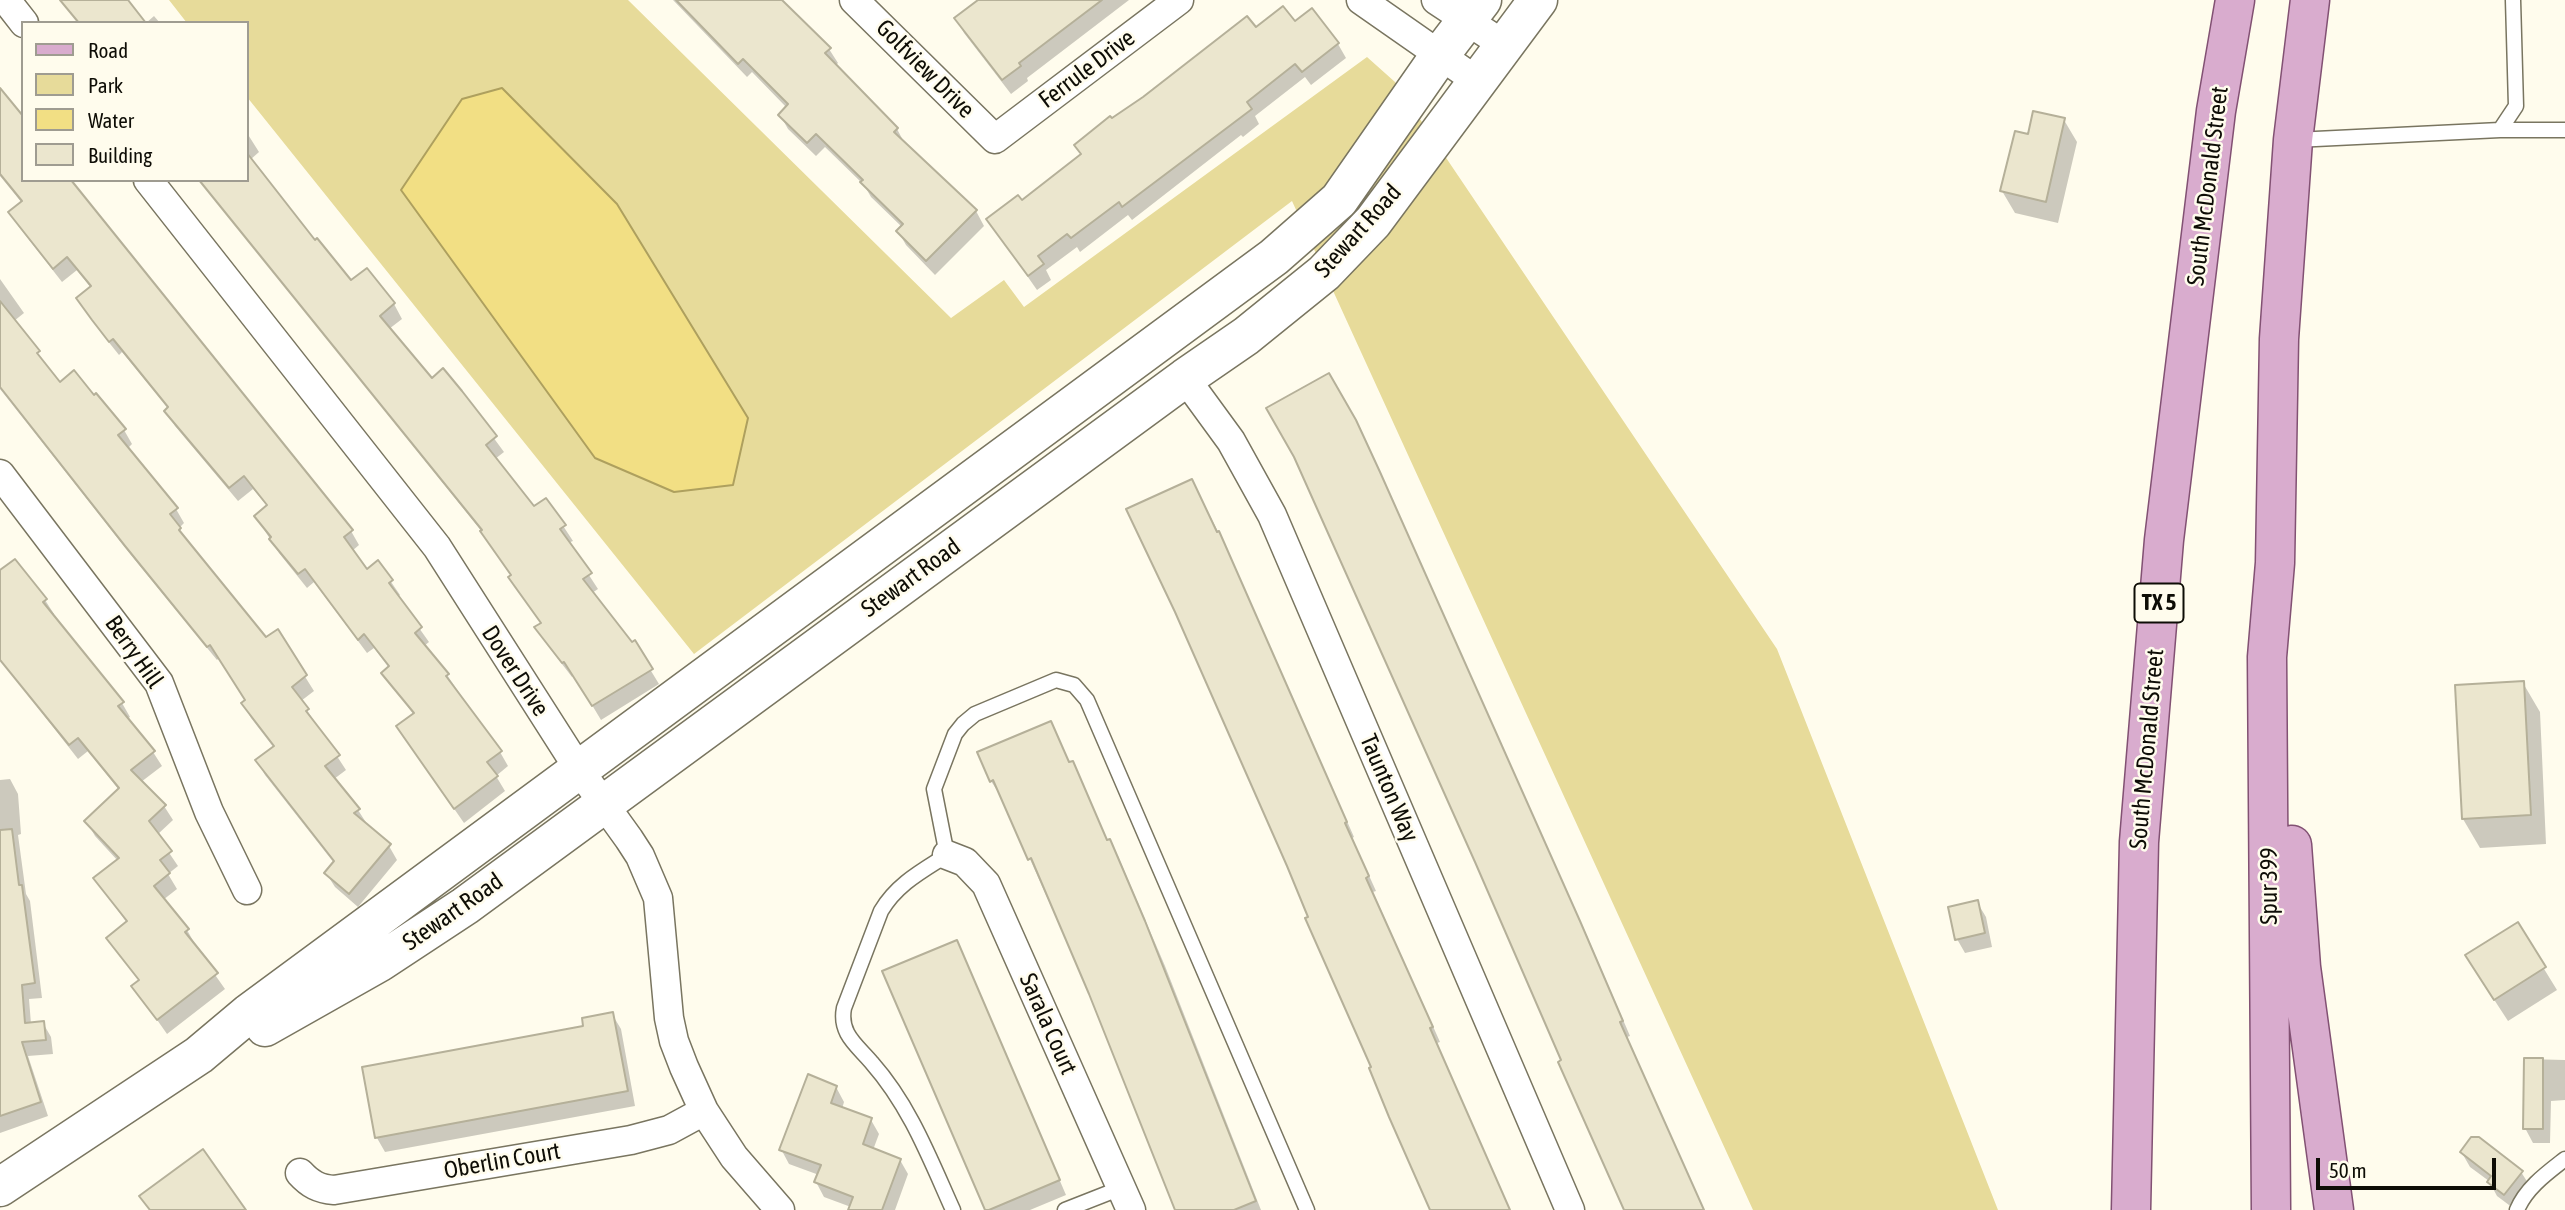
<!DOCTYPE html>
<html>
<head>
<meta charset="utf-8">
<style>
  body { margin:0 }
  #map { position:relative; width:2565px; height:1210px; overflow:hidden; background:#fffced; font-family:"Asap Condensed",sans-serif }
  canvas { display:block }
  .legend { position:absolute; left:21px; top:21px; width:228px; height:161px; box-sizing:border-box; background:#fffced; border:2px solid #9f9c91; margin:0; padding:9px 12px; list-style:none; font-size:21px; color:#0e0d06 }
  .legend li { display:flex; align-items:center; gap:14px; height:35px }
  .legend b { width:35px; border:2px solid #9f9c91 }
  .scale { position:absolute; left:2316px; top:1158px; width:180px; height:32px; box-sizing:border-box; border:4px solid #0e0d06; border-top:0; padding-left:9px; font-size:21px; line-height:24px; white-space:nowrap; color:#0e0d06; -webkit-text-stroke:5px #fffced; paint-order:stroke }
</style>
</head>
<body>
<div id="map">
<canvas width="2565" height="1210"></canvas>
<ul class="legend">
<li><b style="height:9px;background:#d9acce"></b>Road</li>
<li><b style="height:19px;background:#e7db9a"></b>Park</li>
<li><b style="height:19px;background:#f2df84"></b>Water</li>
<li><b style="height:19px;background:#ebe6ce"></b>Building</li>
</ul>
<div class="scale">50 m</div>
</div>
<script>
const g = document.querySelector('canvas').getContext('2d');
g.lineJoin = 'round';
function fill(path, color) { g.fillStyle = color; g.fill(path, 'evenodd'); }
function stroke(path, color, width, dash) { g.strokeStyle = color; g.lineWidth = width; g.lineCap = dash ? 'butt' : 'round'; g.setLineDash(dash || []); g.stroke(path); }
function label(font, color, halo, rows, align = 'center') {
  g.font = font + ' "Asap Condensed",sans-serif'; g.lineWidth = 5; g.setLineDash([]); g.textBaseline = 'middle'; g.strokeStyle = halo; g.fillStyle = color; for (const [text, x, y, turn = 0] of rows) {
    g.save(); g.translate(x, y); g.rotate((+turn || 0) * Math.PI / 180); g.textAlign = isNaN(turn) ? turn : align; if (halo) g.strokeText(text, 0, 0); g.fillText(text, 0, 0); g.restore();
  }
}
fill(new Path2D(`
  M169 0H628L951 318 1004 280 1024 307 1367 57 1395 82 1777 649 1998 1210H1753L1292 201 694 654 247 97V23H187Z`), '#e7db9a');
const water = new Path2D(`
  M502 88 617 204 748 418 733 485 674 492 595 458 401 190 462 99Z`);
fill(water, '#f2df84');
stroke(water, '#aea05e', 2);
fill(new Path2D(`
  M673 0H779L829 49 838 63 835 66 897 129 905 144 976 211 984 226 935 275 906 245 898 231 902 227 871 197 864 185 825 147 816 156 788 129 780 115 787 108 752 72 747 77Z
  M980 0H1129L1027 78 1028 81 1011 94 964 33 956 19Z
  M154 16 160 23H146Z
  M1295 24 1338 44 1346 58 1311 85 1305 77 1255 116 1259 124 1243 137 1241 135 1132 220 1128 215 1080 252 1077 247 1046 270 1051 280 1037 290 988 220 1021 202 1082 155 1112 121 1255 30Z
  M0 90 23 180 351 531 359 545 352 551 366 571 378 563 400 595 397 597 429 642 424 646 447 675 500 752 508 766 496 776 505 791 464 823 407 741 414 715 383 673 389 668 374 648 367 653 314 582 307 588 279 553 256 517 268 507 253 489 238 501 175 426 166 411 169 409 122 352 119 355 103 335 87 313 91 288 77 270 62 282 19 227 10 213 22 203 0 176Z
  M2064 120 2077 142 2058 223 2015 213 2002 191 2029 136Z
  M247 133 259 152 250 160 315 243 351 283 366 270 394 304 402 319 389 329 432 380 460 392 504 452 495 459 534 509 546 500 573 541 568 543 598 589 592 593 632 644 634 643 659 684 601 720 574 675 572 677 545 642 537 628 542 624 483 533 200 180H247Z
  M0 279 24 313 14 321 60 384 124 430 132 444 127 449 176 509 184 523 179 528 188 543 266 639 277 632 314 691 301 701 346 770 334 779 358 810 367 824 389 846 397 860 358 907 335 887 326 873 334 863 265 775 257 761 274 748 251 718 243 704 247 701 219 658 217 660 135 560 0 389Z
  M1329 375 1364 437 1387 488 1588 938 1630 1036 1627 1037 1704 1210H1626L1563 1061Z
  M1192 481 1226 547 1354 837 1352 838 1376 891 1373 892 1440 1042 1437 1043 1509 1210H1431L1374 1068Z
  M0 573 45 600 54 614 52 615 122 703 130 717 127 719 153 752 162 766 141 782 164 806 173 820 157 835 178 866 168 874 177 889 163 900 187 930 195 944 194 945 225 989 167 1034 134 987 140 982 108 939 127 923 95 879 118 861 95 836 87 822 119 790 88 751 78 759 0 659Z
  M2523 683 2540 712 2546 844 2480 848 2463 819Z
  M1051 723 1070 764 1080 777 1108 842 1118 856 1165 966 1261 1210H1175L1090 994 1001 794 1000 795 991 781Z
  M10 779 18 794 21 834 18 835 26 894 30 901 42 998 29 999 31 1024 43 1023 51 1037 53 1054 28 1056 48 1116 0 1133V780Z
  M1977 902 1986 917 1992 947 1965 953 1957 939Z
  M2517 925 2557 990 2508 1021 2480 978Z
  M964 957 1066 1195 1030 1210H987Z
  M612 1014 621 1029 635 1106 385 1152 377 1138Z
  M2526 1059 2565 1060V1100L2551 1101 2550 1143H2533L2525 1128Z
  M836 1087 844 1102 842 1109 871 1120 879 1134 873 1150 900 1160 908 1174 895 1210H850L851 1207 824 1197 816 1182 819 1175 789 1164 781 1149Z
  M2462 1153 2521 1172 2530 1186 2513 1208 2497 1196 2489 1181 2470 1167Z`), '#0003');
const building = new Path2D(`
  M60 0H128L146 23H79Z
  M676 0H782L831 48 825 53 898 128 894 132 977 210 926 261 896 231 903 224 860 182 863 180 816 134 807 143 778 115 788 104 743 59 738 64Z
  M978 0H1102L1019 63 1021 66 1002 80 954 18Z
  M1283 6 1295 21 1312 8 1339 43 1302 72 1295 64 1247 102 1252 109 1122 207 1119 202 1071 238 1067 234 1038 256 1044 264 1028 276 986 219 1018 195 1022 200 1081 154 1074 145 1110 116 1112 118 1143 97 1247 16 1256 27Z
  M0 88 23 116V180H71L353 530 344 537 367 569 378 560 393 580 389 583 422 627 415 633 449 674 446 676 502 751 487 762 498 776 454 809 396 726 414 713 381 673 389 666 364 634 358 640 305 569 298 574 269 539 271 537 254 516 267 505 244 476 229 488 164 411 168 407 113 339 109 342 92 320 76 298 91 286 67 257 53 269 8 212 22 201 0 174Z
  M2033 111 2065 118 2046 202 2000 191 2015 131 2028 134Z
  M247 153 315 240 317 238 351 280 367 268 395 303 380 316 432 378 443 368 462 391 497 436 486 445 534 506 546 498 566 525 560 529 592 573 583 579 632 642 635 640 653 669 592 706 564 662 562 663 534 627 541 623 508 577 511 575 480 531 482 530 199 180H247Z
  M0 301 40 351 37 353 60 382 74 370 94 395 96 393 126 429 118 435 178 508 170 514 181 528 179 530 266 637 278 629 307 675 292 687 309 709 306 711 340 755 325 766 360 809 354 813 391 844 349 894 324 873 334 861 255 760 274 746 241 703 245 700 210 645 207 647 125 546 0 387Z
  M1329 373 1356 420 1380 472 1580 921 1623 1021 1620 1022 1704 1210H1624L1558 1062 1561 1060 1475 862 1294 457 1266 408Z
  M1192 479 1217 532 1219 531 1347 822 1345 823 1369 876 1366 878 1433 1027 1430 1028 1510 1210H1430L1389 1117 1369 1068 1371 1067 1305 918 1308 917 1287 866 1175 612 1126 509Z
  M15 559 47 599 43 602 124 702 118 706 155 751 131 770 166 805 149 821 172 851 160 860 170 873 154 886 189 929 185 932 218 973 157 1020 131 986 139 980 106 938 127 921 93 878 119 858 84 821 119 788 78 738 69 745 0 660V570Z
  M2524 681 2531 815 2462 819 2455 685Z
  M1051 721 1069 762 1073 761 1107 840 1110 839 1145 921 1256 1201 1234 1210H1175L1089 994 1031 858 1028 860 993 780 990 782 977 752Z
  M12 829 19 885H22L35 983 22 985 25 1023 44 1021 46 1040 22 1042 41 1102 0 1116V830Z
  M1978 900 1985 933 1955 940 1948 907Z
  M2518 922 2546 967 2494 1000 2465 955Z
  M957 940 1060 1180 989 1210H985L882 971Z
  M613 1012 628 1091 375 1138 362 1067 583 1026 582 1018Z
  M2524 1058H2543V1129H2523Z
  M808 1074 837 1086 831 1103 872 1118 863 1144 901 1159 882 1210H848L853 1197 814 1182 821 1165 779 1150Z
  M2471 1137H2479L2523 1171 2504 1195 2487 1182 2491 1176 2460 1152Z
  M203 1149 246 1210H150L139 1196Z`);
fill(building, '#ebe6ce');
stroke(building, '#b5b099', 2);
const lane = new Path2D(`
  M2500 130H2565
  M2295 140 2500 130 2516 106 2513 0
  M953 1210C930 1159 910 1106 872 1063 857 1045 839 1034 844 1008L881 911C897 884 922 871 947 855L934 789 955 734 963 724 975 714 1056 680 1074 685 1087 700 1307 1210
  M1065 1210 1121 1188
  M2517 1210C2526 1188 2547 1173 2565 1159`);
const street = new Path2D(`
  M6 0 24 23
  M854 0 995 139 1179 0
  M1361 0 1477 81
  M1436 0 1504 45
  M148 180 437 547 580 771 629 839 640 856 658 898 669 1018 674 1041 684 1067 704 1111 734 1157 780 1210
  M1185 378 1231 441 1272 515 1570 1210
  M0 474 159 683 209 812 247 890
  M947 855 965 862 986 884 1131 1210
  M300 1173C310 1184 319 1189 334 1190L631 1140 669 1130 704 1111`);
const secondary = new Path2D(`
  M265 1027 380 962 465 906 1185 378 1246 336 1324 273 1373 222 1538 0
  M0 1187 199 1055 249 1013 1274 257 1339 200 1440 55 1482 0`);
const primary = new Path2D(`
  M2292 845 2301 967 2334 1210
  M2131 1210 2139 842 2164 540 2216 111 2235 0
  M2271 1210 2267 657 2275 563 2279 339 2293 140 2310 0`);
stroke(lane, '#797560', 17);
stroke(street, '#797560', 31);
stroke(secondary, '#797560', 41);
stroke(primary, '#825173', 41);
stroke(lane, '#fff', 14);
stroke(street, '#fff', 28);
stroke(secondary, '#fff', 38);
stroke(primary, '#d9acce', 38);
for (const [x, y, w] of [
  [2159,603,49]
]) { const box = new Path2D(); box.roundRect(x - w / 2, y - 19.5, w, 39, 5); g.fillStyle = '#fffced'; g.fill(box); stroke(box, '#0e0d06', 2); }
label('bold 23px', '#0e0d06', null, [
  ["TX 5",2159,603]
]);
label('24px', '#0e0d06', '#fffced', [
  ["Golfview Drive",925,69,45],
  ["Ferrule Drive",1087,69,-37],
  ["South McDonald Street",2208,186,-83],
  ["Stewart Road",1358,231,-48],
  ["Stewart Road",911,578,-36],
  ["Berry Hill",134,652,55],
  ["Dover Drive",515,671,57],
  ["South McDonald Street",2147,749,-85],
  ["Taunton Way",1389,788,67],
  ["Spur 399",2269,886,-90],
  ["Stewart Road",453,912,-35],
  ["Sarala Court",1048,1024,66],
  ["Oberlin Court",502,1161,-10]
]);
</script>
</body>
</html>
